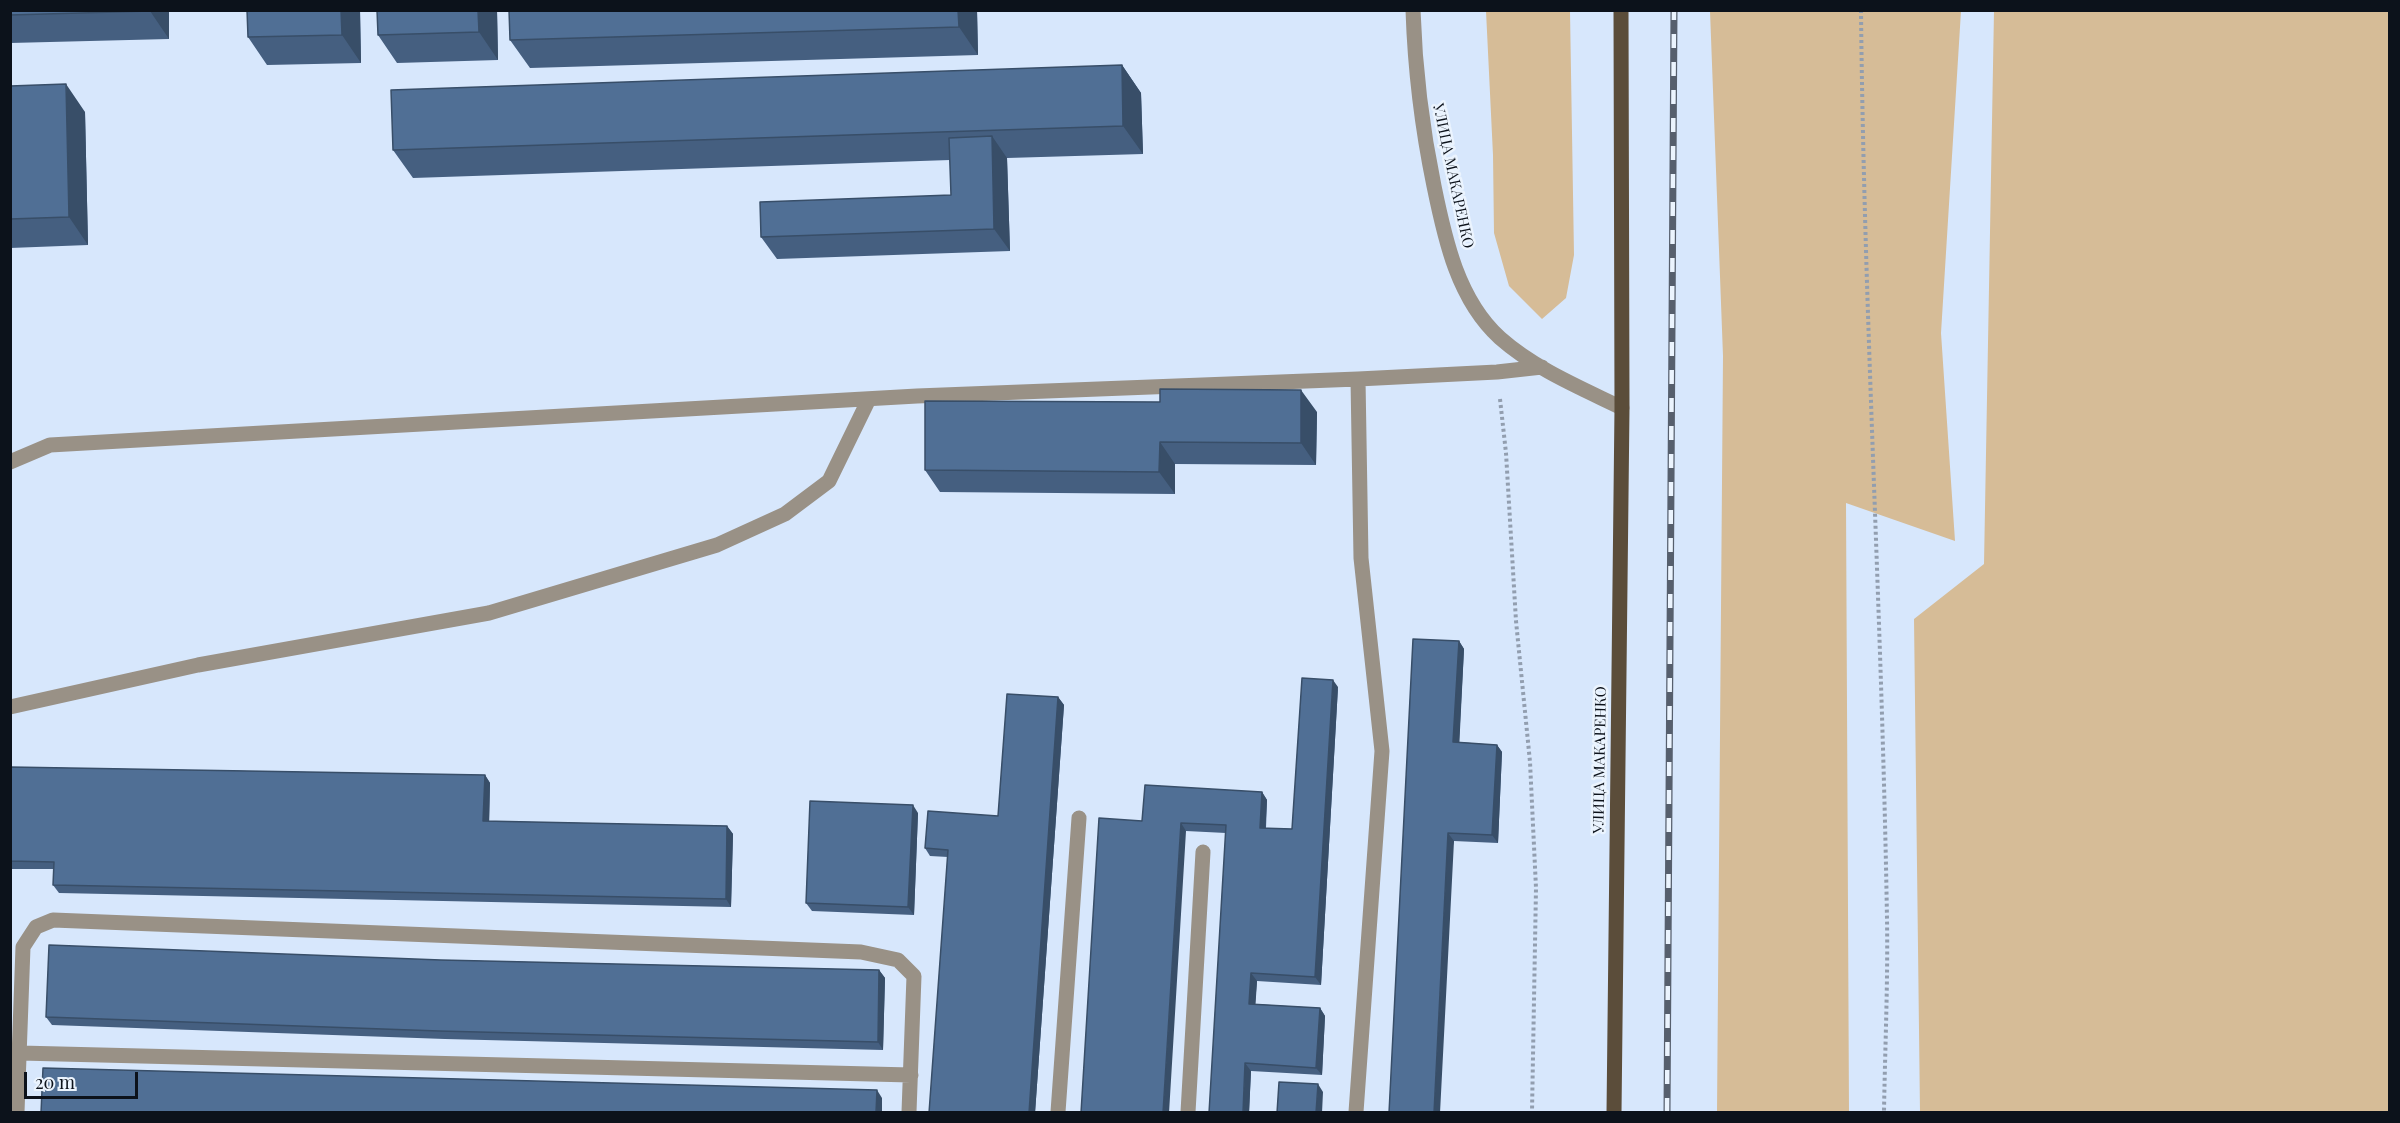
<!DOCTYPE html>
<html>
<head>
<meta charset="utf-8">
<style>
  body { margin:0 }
  #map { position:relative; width:2400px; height:1123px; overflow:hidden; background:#d7e7fc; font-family:"Playfair Display",serif }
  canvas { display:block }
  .frame { position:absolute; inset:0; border:12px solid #0c121b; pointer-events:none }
  .scale { position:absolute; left:24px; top:1072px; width:114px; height:27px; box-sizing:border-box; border:3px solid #0c121b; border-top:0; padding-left:8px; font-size:18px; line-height:21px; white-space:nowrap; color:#0c121b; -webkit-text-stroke:4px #ebf4fe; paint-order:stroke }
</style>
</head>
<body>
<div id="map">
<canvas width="2400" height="1123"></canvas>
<div class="frame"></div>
<div class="scale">20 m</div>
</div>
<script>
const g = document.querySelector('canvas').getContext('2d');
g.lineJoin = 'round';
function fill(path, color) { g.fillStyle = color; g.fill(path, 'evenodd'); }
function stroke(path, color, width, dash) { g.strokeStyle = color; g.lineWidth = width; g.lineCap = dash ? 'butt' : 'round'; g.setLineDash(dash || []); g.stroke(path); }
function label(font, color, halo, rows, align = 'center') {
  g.font = font + ' "Playfair Display",serif'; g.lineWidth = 5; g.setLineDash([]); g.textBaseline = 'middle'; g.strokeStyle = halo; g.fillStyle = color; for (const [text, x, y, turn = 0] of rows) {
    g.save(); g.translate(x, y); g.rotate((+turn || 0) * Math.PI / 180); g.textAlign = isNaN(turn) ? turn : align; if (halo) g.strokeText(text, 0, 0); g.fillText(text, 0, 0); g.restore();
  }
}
fill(new Path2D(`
  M1486 11H1570L1574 255 1566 298 1542 319 1509 286 1494 233 1493 155Z
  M1710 11H1961L1941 333 1955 541 1846 503 1849 1112H1717L1723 356Z
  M1994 11H2389V1112H1920L1914 619 1984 564Z`), '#d6bc97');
stroke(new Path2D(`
  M1861 10C1864 313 1882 616 1887 919 1888 983 1885 1048 1884 1112
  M1500 399 1506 453 1516 621 1530 762 1536 888 1532 1112`), '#929eaf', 4, [3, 3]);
stroke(new Path2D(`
  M1413 10C1415 71 1422 128 1434 186 1445 240 1458 300 1500 338 1535 369 1581 388 1622 408
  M10 462 50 445 917 396 1358 379 1497 372 1542 367
  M10 707 198 665 489 613 717 545 785 514 829 481 869 399
  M20 1053 911 1075
  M17 1112 23 947 36 927 53 920 861 952 898 960 914 976 909 1112
  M1058 1112 1079 818
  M1188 1112 1203 852
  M1356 1112 1382 751 1361 558 1358 379`), '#999186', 15);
stroke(new Path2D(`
  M1614 1112 1622 408 1621 10`), '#5b4d3a', 15);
const rail = new Path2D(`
  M1667 1112 1674 10`);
stroke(rail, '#565f6d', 7);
stroke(rail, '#ebf4fe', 4.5, [14]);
fill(new Path2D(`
  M10 10H169V39L10 43Z
  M247 10H360L361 63 267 65 248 37Z
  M497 10 498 60 397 63 378 35Z
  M977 10 978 55 530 68 510 40Z
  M1122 65 1141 93 1143 154 1007 158 1010 251 777 259 761 237 951 195 950 160 413 178 393 150Z
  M10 86 85 112 88 245 10 248Z
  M1317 412 1316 465 1175 464V494L940 492 925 470Z
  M1459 641 1464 649 1459 742 1497 745 1502 752 1498 843 1454 841 1389 1113Z
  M1338 687 1321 985 1257 981 1255 1004 1320 1008 1325 1016 1322 1075 1251 1071 1249 1113 1226 833 1186 831 1142 821 1262 792 1267 800 1266 828 1292 829Z
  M1058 697 1064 705 1035 1113 948 857 930 856 925 848 998 816Z
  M10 767 485 775 490 783 489 821 727 826 733 834 731 907 59 893 53 885 54 869H10Z
  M918 813 914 915 812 911 806 903Z
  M441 960 879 970 885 978 883 1050 445 1039 52 1025 46 1017Z`), '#455f80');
fill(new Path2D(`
  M150 10H169V39L150 11Z
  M341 10H360L361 63 342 35Z
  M478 10H497L498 60 479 32Z
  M958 10H977L978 55 959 27Z
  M1122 65 1141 93 1143 154 1123 126Z
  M66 84 85 112 88 245 69 217Z
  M992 136 1007 158 1010 251 994 229Z
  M1301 390 1317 412 1316 465 1301 443Z
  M1160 442 1175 464V494L1159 472Z
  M1459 641 1464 649 1459 750 1453 742Z
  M1333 680 1338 687 1321 985 1315 977Z
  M1058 697 1064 705 1035 1113H1029Z
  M1497 745 1502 752 1498 843 1492 835Z
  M485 775 490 783 489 828 483 821Z
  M1262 792 1267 800 1265 836 1260 828Z
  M913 805 918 813 914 915 908 907Z
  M1181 823 1186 831 1169 1113H1163Z
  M727 826 733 834 731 907 726 899Z
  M1448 833 1454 841 1440 1113H1434Z
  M879 970 885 978 883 1050 878 1042Z
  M1251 973 1257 981 1255 1012 1249 1004Z
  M1320 1008 1325 1016 1322 1075 1316 1068Z
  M1245 1063 1251 1071 1249 1113H1243Z
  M1318 1084 1323 1092 1322 1113H1316Z
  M877 1090 882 1098V1113H876Z`), '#384e68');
const building = new Path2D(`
  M10 10H150V11L10 15Z
  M247 10H341L342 35 248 37Z
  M377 10H478L479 32 378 35Z
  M509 10H958L959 27 510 40Z
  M1122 65 1123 126 393 150 391 90Z
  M66 84 69 217 10 219V86Z
  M992 136 994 229 761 237 760 202 951 195 949 138Z
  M1160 389 1301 390V443L1160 442 1159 472 925 470V401L1160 402Z
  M1413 639 1459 641 1453 742 1497 745 1492 835 1448 833 1434 1113H1389Z
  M1302 678 1333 680 1315 977 1251 973 1249 1004 1320 1008 1316 1068 1245 1063 1243 1113H1209L1226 825 1181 823 1163 1113H1081L1099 818 1142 821 1145 785 1262 792 1260 828 1292 829Z
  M1007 694 1058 697 1029 1113H929L948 850 925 848 928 811 998 816Z
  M10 767 485 775 483 821 727 826 726 899 53 885 54 862 10 861Z
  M810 801 913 805 908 907 806 903Z
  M49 945 441 960 879 970 878 1042 439 1031 46 1017Z
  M43 1068 877 1090 876 1113H41Z
  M1279 1082 1318 1084 1316 1113H1277Z`);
fill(building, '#506f95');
stroke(building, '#384e68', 1.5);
label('15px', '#0c121b', '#ebf4fe', [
  ["УЛИЦА МАКАРЕНКО",1453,176,78],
  ["УЛИЦА МАКАРЕНКО",1600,760,-89]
]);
</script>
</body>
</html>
